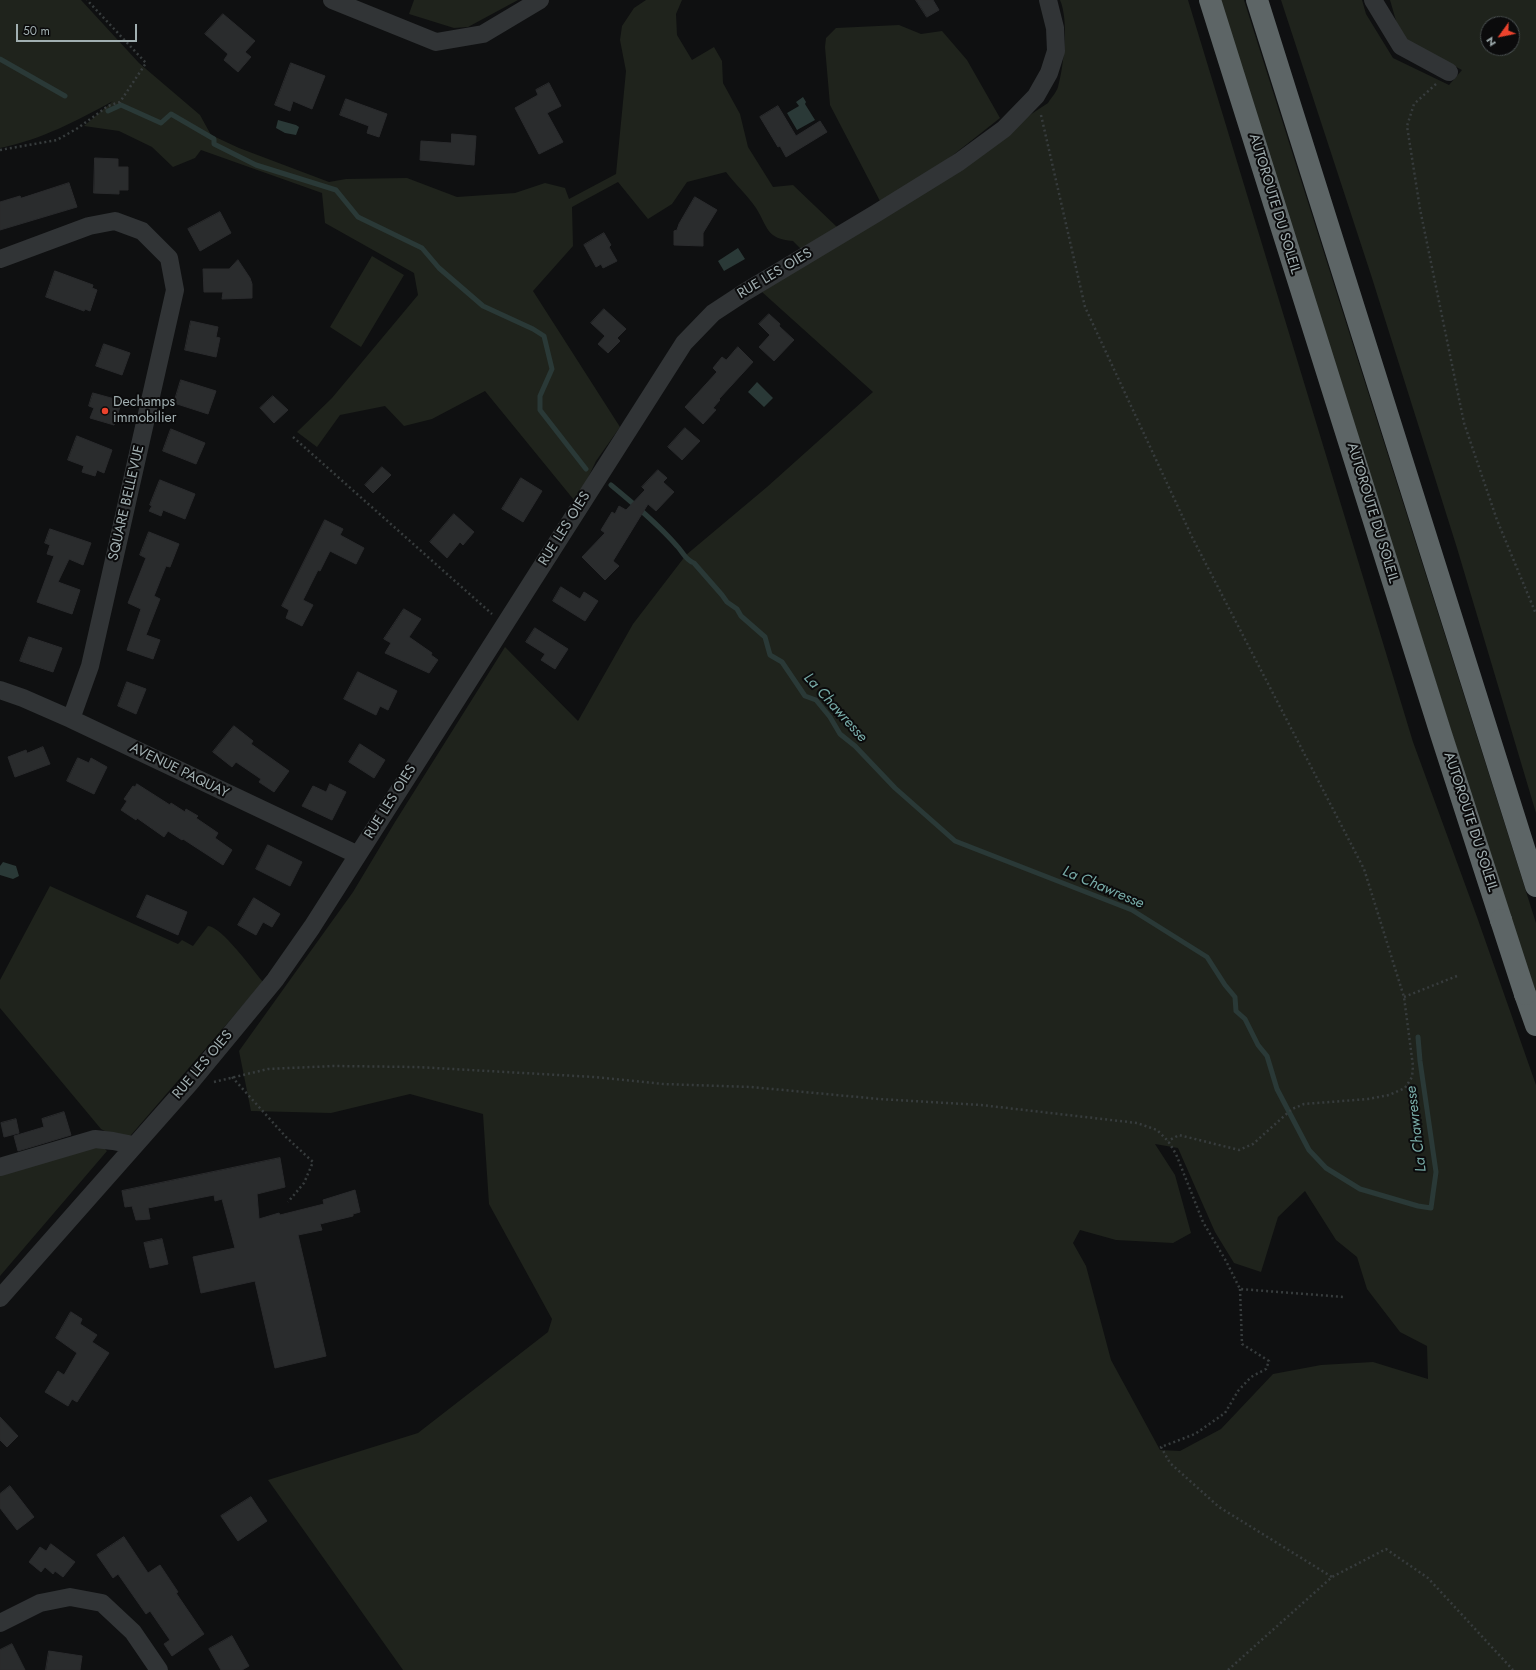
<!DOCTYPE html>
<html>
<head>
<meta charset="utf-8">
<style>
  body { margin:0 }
  #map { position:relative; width:1536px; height:1670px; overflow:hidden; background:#0f1011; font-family:Jost,sans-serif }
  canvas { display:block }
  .north { position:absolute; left:1480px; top:16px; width:40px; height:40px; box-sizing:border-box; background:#0b0b0c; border:1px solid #474d4e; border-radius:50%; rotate:237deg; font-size:11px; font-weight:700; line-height:16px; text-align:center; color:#a1afb1 }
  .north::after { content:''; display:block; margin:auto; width:14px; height:18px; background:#eb432d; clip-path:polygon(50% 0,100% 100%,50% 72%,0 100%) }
  .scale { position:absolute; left:16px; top:24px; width:121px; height:18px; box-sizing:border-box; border:2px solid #a1afb1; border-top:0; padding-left:5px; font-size:12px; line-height:14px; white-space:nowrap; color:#a1afb1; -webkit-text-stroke:3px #0b0b0c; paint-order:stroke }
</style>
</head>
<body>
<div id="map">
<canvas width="1536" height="1670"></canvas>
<div class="north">N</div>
<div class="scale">50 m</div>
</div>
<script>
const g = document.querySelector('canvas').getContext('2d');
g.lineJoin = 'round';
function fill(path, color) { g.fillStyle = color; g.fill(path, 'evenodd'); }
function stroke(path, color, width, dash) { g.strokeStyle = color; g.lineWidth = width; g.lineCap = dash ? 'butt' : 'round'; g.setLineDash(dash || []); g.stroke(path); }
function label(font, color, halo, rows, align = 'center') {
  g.font = font + ' Jost,sans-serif'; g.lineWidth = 4; g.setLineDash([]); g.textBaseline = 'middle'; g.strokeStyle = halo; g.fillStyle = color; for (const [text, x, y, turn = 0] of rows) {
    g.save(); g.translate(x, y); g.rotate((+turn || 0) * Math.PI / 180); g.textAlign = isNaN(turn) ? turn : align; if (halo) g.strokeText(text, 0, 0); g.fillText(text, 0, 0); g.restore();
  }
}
fill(new Path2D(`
  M0 0H81L139 63 200 115 211 135 239 148 329 182 346 179 407 178 457 197 515 193 545 183 565 188 569 199 616 174 626 71 620 40 622 26 634 8 646 0H682L676 14 677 35 692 60 714 47 722 61 723 83 740 114 748 147 773 187 793 185 838 228 802 250 793 241C766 239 768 227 756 208 748 196 735 184 726 172L687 182 672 204 648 219 618 182 572 207 573 246 533 291 620 427 596 461 585 484 574 500 485 391 432 419 404 426 385 406 340 415 317 447 297 432 332 398 418 295 414 273 325 223 322 193 201 150 195 158 173 167 152 147 119 131 84 126 113 101C76 121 43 139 0 148Z
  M414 0H518L468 27 454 28 409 14Z
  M1060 0H1188L1413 742 1477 917 1536 1085V1670H403L268 1480 418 1433 548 1332 552 1319 489 1204 483 1114 410 1094 331 1113 251 1111 239 1051 353 892 395 822 505 647 578 721 633 624 686 555 767 487 873 392 762 292 1048 103C1051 98 1056 93 1058 87 1064 66 1069 20 1060 0ZM1155 1144 1178 1148 1215 1232 1234 1263 1261 1272 1278 1217 1305 1191 1336 1240 1357 1257 1367 1289 1400 1332 1427 1346 1428 1379 1373 1362 1321 1365 1273 1374 1221 1429 1180 1451 1160 1450 1111 1360 1086 1266 1073 1243 1080 1230 1116 1240 1173 1243 1191 1233 1175 1175Z
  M1220 0H1244L1536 923V993L1509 914Z
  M1281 0H1362L1366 14 1393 58 1449 85 1462 70 1401 38 1390 0H1536V813L1457 548 1372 278ZM1488 24H1512V48H1488Z
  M899 25 921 34 942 31 967 60 1000 118 943 163 881 203 830 105 825 47 826 38 836 28Z
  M372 256 404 275 361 347 330 327Z
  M50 886 178 944 182 940 193 946 208 926C221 926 253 970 263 982L125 1142 101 1129 0 1008V980Z
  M100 1144 107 1151 0 1276V1173Z`), '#1f231c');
fill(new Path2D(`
  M803 97 806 102 805 104 815 120 797 130 787 113 799 106 796 102Z
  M278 120 296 125 299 127 296 135 285 133 276 128Z
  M738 248 745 259 724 271 718 261Z
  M757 382 773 398 764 407 748 392Z
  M3 862 16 866 19 876 13 879 0 875V866Z`), '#2a3937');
stroke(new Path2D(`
  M0 59 65 96
  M108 111 121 105 161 123 171 114 214 139V144L256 165 336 190 358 217 422 248 439 268 483 306 533 329 544 336 552 369 540 396V410L586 469
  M611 485C634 504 658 524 677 546 683 552 685 560 694 563L722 595 727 602 737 609 741 616 765 637 770 655 782 662 805 696 816 700 830 717 840 734 855 746 895 788 955 841 1132 910 1207 957 1225 985 1235 997 1236 1011 1245 1019 1258 1045 1267 1056 1277 1089 1309 1150 1326 1168 1360 1189 1418 1206 1431 1208 1436 1172 1420 1061 1418 1037`), '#2a3937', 5);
const building = new Path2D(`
  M916 0H933L939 10 927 17Z
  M223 14 255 41 245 52 251 57 238 72 224 60 228 54 205 34Z
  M291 63 325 76 312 109 293 101 290 111 275 105Z
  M549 83 561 106 547 113 563 142 539 154 515 108 538 95 536 90Z
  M346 99 387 114 379 137 367 133 369 126 340 115Z
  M778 106 796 136 820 121 827 132 786 157 780 146 778 147 760 117Z
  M452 134 476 136 474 165 420 160 421 141 451 143Z
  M95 158 118 159V167H128V190H119V194L94 193Z
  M69 183 77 207 0 230V202L20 196 21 198Z
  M695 197 717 210 703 233V246L674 245V231L677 230 679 224Z
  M220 212 231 233 200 251 188 229Z
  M604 233 611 245 609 247 617 261 603 268 601 264 596 267 584 245Z
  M238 260 250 278 252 284V298L222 299 223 292H204L203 269H229Z
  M55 271 93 285 92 288 97 290 90 311 85 309 84 311 46 297Z
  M604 309 626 329 617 338 620 341 608 353 598 344 605 336 591 323Z
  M769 314 780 324 779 326 794 340 774 361 759 347 770 335 759 324Z
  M191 321 218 327 216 337 220 338 216 357 185 350Z
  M104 344 130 353 122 375 96 366Z
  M738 347 753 362 719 399 720 400 713 408 716 410 703 424 685 407 717 372 713 368 722 357 726 360Z
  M181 380 216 391 208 414 174 403Z
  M93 393 122 401 114 425 90 418 94 408 89 406Z
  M273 396 288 410 274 423 260 408Z
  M685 428 700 441 682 460 668 447Z
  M171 429 205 443 196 464 163 451Z
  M77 436 112 450 104 473 97 470 95 476 82 472 84 466 68 460Z
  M382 467 391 475 373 493 365 485Z
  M658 470 667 478 663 482 674 492 656 511 648 504 613 561 619 566 605 580 582 557 605 533 601 530 612 512 615 514 619 506 626 510 645 490 642 487Z
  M521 478 542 491 523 522 502 509Z
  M160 480 195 494 185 519 163 510 161 516 149 511 152 506 150 505Z
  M454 514 474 532 463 545 460 542 447 558 430 542Z
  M325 520 343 529 340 535 364 548 356 564 330 551 320 571 318 570 303 600 313 605 302 626 286 618 289 610 282 606Z
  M50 529 91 543 83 565 69 559 58 582 80 590 72 614 37 602 54 556 47 554 50 545 45 543Z
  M149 532 179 544 170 567 166 566 154 596 160 599 146 635 160 640 153 659 127 650 141 609 128 603 146 558 140 555Z
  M561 587 580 599 584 592 598 601 585 621 553 601Z
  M404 609 421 619 409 637 432 653 431 655 438 660 429 673 385 653 391 643 384 639Z
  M535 628 568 649 555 669 541 660 545 654 526 642Z
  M29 637 62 648 53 672 20 661Z
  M358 672 397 691 388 710 380 706 376 715 344 699Z
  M127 682 146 689 136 714 118 706Z
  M234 726 253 741 251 744 289 771 274 792 259 782 261 779 236 762 232 767 213 752Z
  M360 744 385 760 374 778 349 762Z
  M43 747 50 764 15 777 8 757 26 750 27 753Z
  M78 758 89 763 91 758 107 767 94 794 67 781Z
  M137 784 170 805 171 803 185 812 186 809 198 816 196 818 218 833 215 838 232 850 223 865 183 839 182 840 168 831 164 837 137 818 136 820 121 810 127 801 124 799 133 786 135 787Z
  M330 784 346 792 332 820 302 806 313 786 326 792Z
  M268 845 302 862 290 886 256 869Z
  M147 895 187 912 178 935 137 917Z
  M254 898 280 914 272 927 263 922 256 935 238 925Z
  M64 1112 71 1135 18 1151 14 1136 44 1127 42 1119Z
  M16 1119 19 1133 4 1137 1 1123Z
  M280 1158 285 1187 257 1194 259 1219 279 1213 280 1215 324 1204 323 1200 355 1190 360 1212 353 1214V1216L320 1224 322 1230 298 1235 326 1356 275 1368 255 1281 201 1293 193 1257 235 1248 222 1199 215 1201 214 1195 148 1208 150 1219 136 1220 132 1206 125 1207 122 1191Z
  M162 1239 168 1264 150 1268 144 1243Z
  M71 1312 82 1319 80 1324 97 1335 92 1342 109 1353 77 1402 72 1399 68 1406 45 1392 58 1371 64 1375 77 1353 56 1338Z
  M0 1417 18 1436 7 1447 0 1440Z
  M10 1486 34 1517 17 1530 0 1508V1494Z
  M251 1497 267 1521 238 1541 221 1516Z
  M124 1537 148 1573 160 1565 178 1592 176 1593 204 1634 172 1656 164 1644 170 1640 150 1611 146 1614 118 1574 113 1578 97 1555Z
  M51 1544 75 1562 63 1577 55 1571 53 1574 45 1567 41 1572 29 1562 40 1547 46 1551Z
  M232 1636 249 1666 242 1670H221L209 1649Z
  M12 1644 25 1670H0V1650Z
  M49 1651 82 1656 80 1670H46Z`);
fill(building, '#2a2c2d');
stroke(building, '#2a2b2d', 1);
stroke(new Path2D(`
  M1436 84 1414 104 1407 126 1420 209 1464 423 1497 520 1536 614
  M1041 115 1085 307 1192 537 1364 869 1404 997 1413 1066 1412 1077 1405 1088 1389 1095 1368 1099 1304 1104 1292 1109 1253 1144 1239 1150 1179 1135 1168 1141
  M0 150 57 140 78 128 108 106 120 102 146 63 87 0
  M293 437 492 614
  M1404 997 1457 976
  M232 1077 286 1137 313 1162 304 1183 288 1202
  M214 1082 268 1069 333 1066 417 1067 594 1077 663 1084 751 1087 879 1099 981 1105 1137 1123 1157 1130 1168 1141 1176 1154 1203 1222 1226 1261 1240 1289 1344 1297
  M1240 1289 1242 1344 1269 1361 1266 1369 1251 1377 1238 1391 1225 1413 1195 1434 1161 1447 1170 1463 1219 1507 1332 1577
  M1228 1670 1332 1577 1386 1549 1428 1578 1513 1670`), '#373c3d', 2.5, [2, 3]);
stroke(new Path2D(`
  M332 0 436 42 483 34 540 0
  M1373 0 1401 46 1449 72
  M0 259 89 226 115 221 142 231 169 258 175 290 90 666 71 719
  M0 690 23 698 71 719 358 855
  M0 1167 95 1139 113 1141 133 1145
  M0 1298 190 1083 275 980 312 927 684 343 713 313 745 292 875 214 959 162 1004 129 1036 96 1049 73 1056 51 1055 28 1048 0
  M0 1623 40 1603 70 1597 102 1603 133 1632 159 1670`), '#313436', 18);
stroke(new Path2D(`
  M1210 0 1441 734 1501 920
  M1257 0 1536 886
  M1525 994 1536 1025`), '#5d6566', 22);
stroke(new Path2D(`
  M1501 920 1525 994`), '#5d6566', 22);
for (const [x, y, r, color] of [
  [105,411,4,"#eb432d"]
]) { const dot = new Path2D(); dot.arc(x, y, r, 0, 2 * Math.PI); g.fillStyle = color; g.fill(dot); stroke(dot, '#0b0b0c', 1.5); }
label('14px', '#a1afb1', '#0b0b0c', [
  ["AUTOROUTE DU SOLEIL",1274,204,73],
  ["RUE LES OIES",775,274,-31],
  ["SQUARE BELLEVUE",127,503,-77],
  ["AUTOROUTE DU SOLEIL",1372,513,73],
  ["RUE LES OIES",565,529,-58],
  ["AVENUE PAQUAY",179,771,26],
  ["RUE LES OIES",391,802,-58],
  ["AUTOROUTE DU SOLEIL",1470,822,72],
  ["RUE LES OIES",203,1065,-50]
]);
label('14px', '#a1afb1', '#0b0b0c', [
  ["Dechamps",113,403],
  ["immobilier",113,419]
], 'left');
label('italic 15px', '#78aca8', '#0b0b0c', [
  ["La Chawresse",835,708,48],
  ["La Chawresse",1103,888,23],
  ["La Chawresse",1417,1129,-97]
]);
</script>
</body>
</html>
